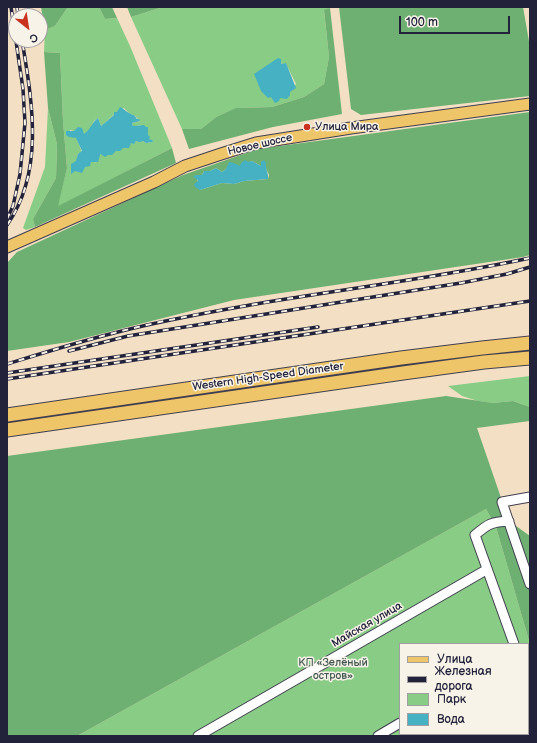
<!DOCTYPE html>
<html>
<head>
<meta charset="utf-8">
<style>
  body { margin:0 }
  #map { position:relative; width:537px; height:743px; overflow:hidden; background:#f3e0c4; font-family:"Balsamiq Sans",sans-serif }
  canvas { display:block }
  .frame { position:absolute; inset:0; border:8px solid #22223b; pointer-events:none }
  .legend { position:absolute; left:399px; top:643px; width:130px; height:92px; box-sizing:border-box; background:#f7f3e8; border:1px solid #a29fa3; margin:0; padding:5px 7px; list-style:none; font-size:12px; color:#22223b }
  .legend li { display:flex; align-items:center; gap:8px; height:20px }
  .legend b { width:20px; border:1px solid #a29fa3 }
  .north { position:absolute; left:8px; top:8px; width:40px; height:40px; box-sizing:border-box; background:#f7f3e8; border:1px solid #a29fa3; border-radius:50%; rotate:150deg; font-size:11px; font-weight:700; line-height:16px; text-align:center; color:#22223b }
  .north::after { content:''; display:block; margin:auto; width:14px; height:18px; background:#c8321e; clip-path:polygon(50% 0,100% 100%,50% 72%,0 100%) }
  .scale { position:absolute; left:399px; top:16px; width:111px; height:18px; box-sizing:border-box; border:2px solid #22223b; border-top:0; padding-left:5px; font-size:12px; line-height:14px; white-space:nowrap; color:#22223b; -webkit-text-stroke:3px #f7f3e8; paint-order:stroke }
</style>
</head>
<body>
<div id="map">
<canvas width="537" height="743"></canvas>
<div class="frame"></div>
<ul class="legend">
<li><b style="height:5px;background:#eec569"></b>Улица</li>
<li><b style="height:5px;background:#22223b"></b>Железная дорога</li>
<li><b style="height:11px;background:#88cc85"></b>Парк</li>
<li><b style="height:11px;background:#45b1c3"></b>Вода</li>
</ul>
<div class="north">С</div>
<div class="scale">100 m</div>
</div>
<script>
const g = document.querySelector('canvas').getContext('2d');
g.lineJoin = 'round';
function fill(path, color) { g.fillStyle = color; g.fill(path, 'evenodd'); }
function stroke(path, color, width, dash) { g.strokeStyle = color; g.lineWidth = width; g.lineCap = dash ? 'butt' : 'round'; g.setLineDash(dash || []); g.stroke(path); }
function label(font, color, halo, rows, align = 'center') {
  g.font = font + ' "Balsamiq Sans",sans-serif'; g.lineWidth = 3; g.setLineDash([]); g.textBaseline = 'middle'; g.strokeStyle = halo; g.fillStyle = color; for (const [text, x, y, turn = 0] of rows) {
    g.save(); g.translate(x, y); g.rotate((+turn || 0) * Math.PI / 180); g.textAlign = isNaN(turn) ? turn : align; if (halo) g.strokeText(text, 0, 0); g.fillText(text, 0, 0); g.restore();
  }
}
fill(new Path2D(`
  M68 7H99L105 19 117 18 130 46 172 148 57 207 67 168 63 121 60 53 44 52 45 30 55 26ZM124 108 130 114 134 115 140 121 132 123 133 127 140 125 146 127 149 139 153 142 146 143 143 141C139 141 134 141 131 143 121 148 113 155 101 154L85 167 75 171 78 154 82 152 76 137H69L70 130 84 134 90 130 94 121 98 118 101 126 117 112Z
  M163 7H330V8L324 11 329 57 324 84 304 97 272 107 237 108 216 117 201 129H182L131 17ZM281 63 283 64H286L296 84C289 94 283 98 271 97L257 81V79Z
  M48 108 57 144 56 178 33 219 35 227 26 230 23 228 45 167Z
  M530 376V407L513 401 493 403 478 401 462 396 448 386Z
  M486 509 496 527 530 644V736H77ZM400 644H528V734H400Z`), '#88cc85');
fill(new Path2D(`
  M41 7H68L55 26 45 30Z
  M99 7H112L117 18 105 19Z
  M127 7H163L131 17Z
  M339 7H523L530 47V96L361 115 351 109Z
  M330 8 342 114 273 127 189 149 182 129H201L216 117 236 108 272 107 304 97 324 84 329 57 324 10Z
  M44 52 60 53 63 121 67 168 58 206 172 148 176 163 35 227 33 219 56 178 57 144 48 108Z
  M530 112V255L523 257 234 300 69 342 7 351V263L17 252 183 175 258 149ZM252 161 261 166H265L269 175 268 179 244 181 234 184 222 183 200 190 196 175H202L204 171H210L216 168 222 172 226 169 240 166Z
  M446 396 493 403 513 401 530 407V421L477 428 509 521 530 536V644L496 527 486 509 77 736H7V456Z`), '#6eb072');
fill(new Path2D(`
  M278 58 281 59V63L282 64 286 63 296 88 290 92V95L287 99 280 98 279 101 275 103 271 97 268 98 261 91 254 74Z
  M120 107C125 109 128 114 134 115L137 119H139L140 121 132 123 133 126 144 125 146 127H148V135L150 137 149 139 152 140 153 142 146 143 143 141 139 142 136 141 134 144 131 143 129 148H123L120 151H116L112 155H108L105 157 101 154 100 155 98 162H91L90 166 85 167 82 173 75 171 71 174V164L76 161 78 154 82 151 76 138 69 137 66 135V131H74L78 127 82 128 84 134C91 129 92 122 98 118L101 126 114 115V112H117Z
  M245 160 248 162 252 161 261 166V162L264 160 266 163C265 169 269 173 268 179L244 181 234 184 222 183 200 190 195 187 194 184 198 181 197 179 193 177 196 175H202L204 171H210L216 168 222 172 226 169 229 162 234 163 240 166 241 163Z`), '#45b1c3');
const minor = new Path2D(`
  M530 497 502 502 530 584
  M509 521C491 522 488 524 475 535L514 644
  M528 732 529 736
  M198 736 486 570
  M378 736 400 723`);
const major = new Path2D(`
  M7 247 154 182 185 166 221 154 256 143 351 128 530 104`);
const highway = new Path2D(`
  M7 415 401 358 482 348 530 343
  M7 430 403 373 484 362 530 358`);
stroke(minor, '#413e50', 11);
stroke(major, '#413e50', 13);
stroke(highway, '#413e50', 15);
stroke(minor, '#fff', 9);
stroke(major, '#eec569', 11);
stroke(highway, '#eec569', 13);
const rail = new Path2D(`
  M17 7 18 16
  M7 219 13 206 20 174 25 123 23 89 11 7
  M7 225C45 171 32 101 22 40
  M69 351 128 336 461 283 507 274 530 267
  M7 364C43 353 78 342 114 333 159 321 205 313 250 305 343 289 437 278 530 258
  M7 373 318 327
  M7 379 530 301`);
stroke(rail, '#22223b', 3.5);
stroke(rail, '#f7f3e8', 2, [6]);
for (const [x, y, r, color] of [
  [307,127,4,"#c8321e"]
]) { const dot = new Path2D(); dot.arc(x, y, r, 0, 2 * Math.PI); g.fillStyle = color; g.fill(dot); stroke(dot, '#f7f3e8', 1.5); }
label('11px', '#22223b', '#f7f3e8', [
  ["Улица Мира",315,127]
], 'left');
label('11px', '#22223b', '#f7f3e8', [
  ["Новое шоссе",260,145,-13],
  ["Western High-Speed Diameter",268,377,-8],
  ["Майская улица",367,625,-30]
]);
label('11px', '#415551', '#f7f3e8', [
  ["КП «Зелёный",333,663],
  ["остров»",333,676]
]);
</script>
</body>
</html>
